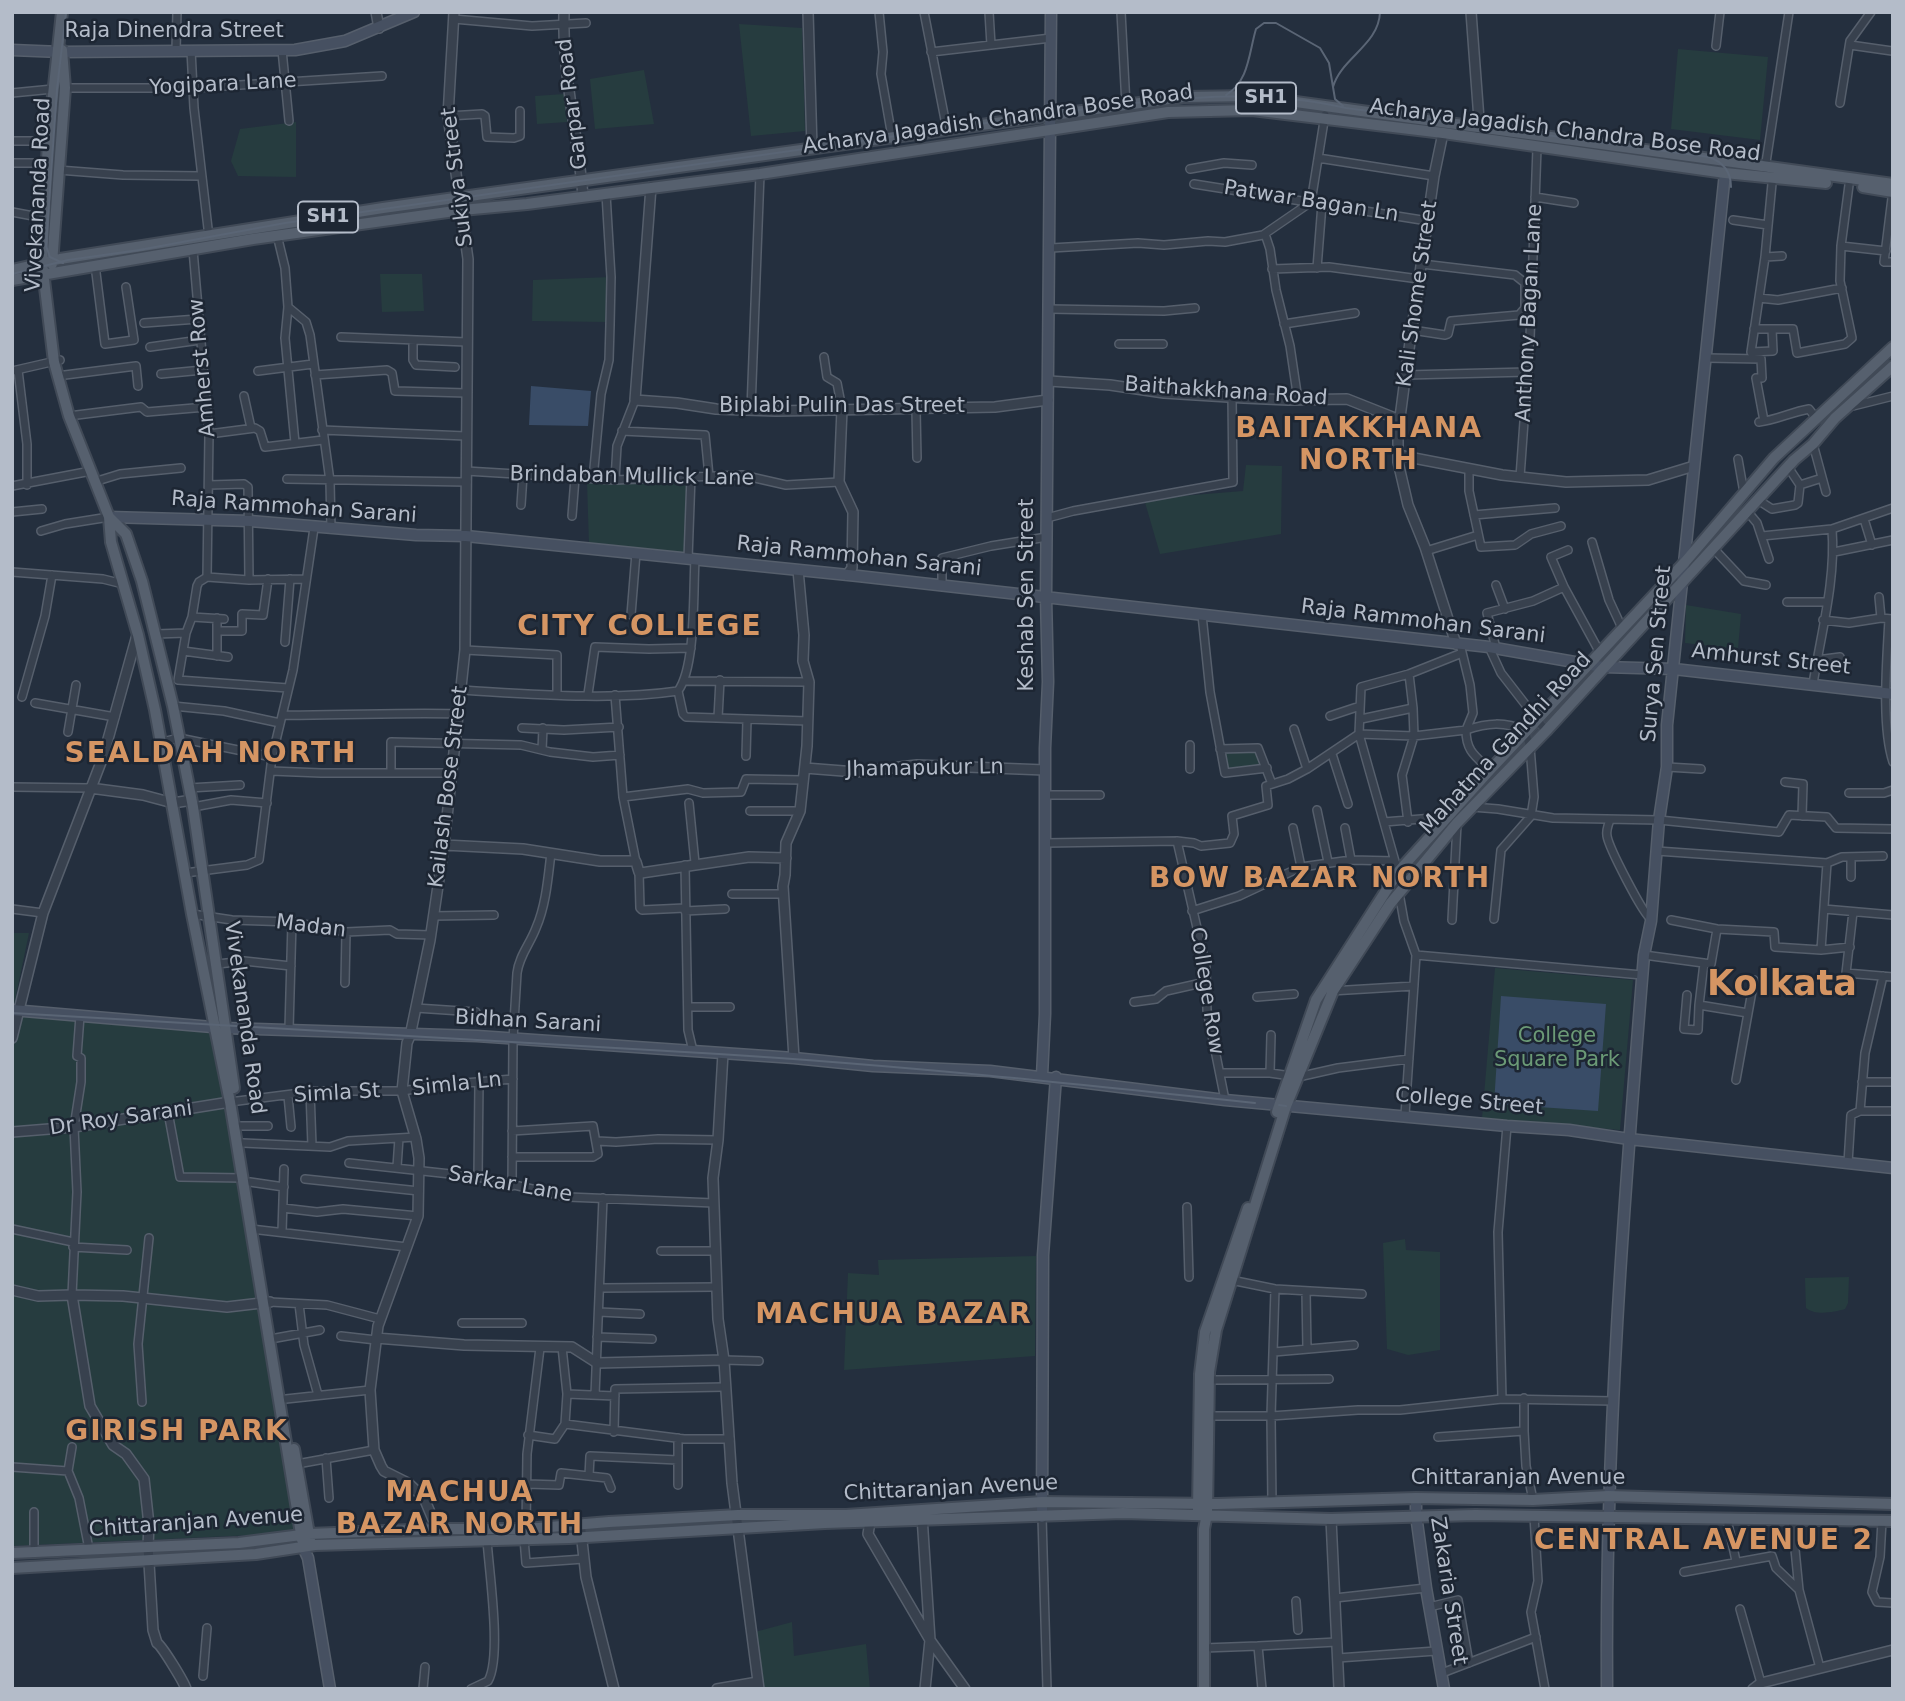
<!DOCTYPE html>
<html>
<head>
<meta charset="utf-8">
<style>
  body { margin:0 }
  #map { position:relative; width:1905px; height:1701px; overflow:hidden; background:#242f3e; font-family:"DejaVu Sans",sans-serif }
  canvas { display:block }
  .frame { position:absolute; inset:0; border:14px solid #b4bcc9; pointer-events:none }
</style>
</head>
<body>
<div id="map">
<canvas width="1905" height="1701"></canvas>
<div class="frame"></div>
</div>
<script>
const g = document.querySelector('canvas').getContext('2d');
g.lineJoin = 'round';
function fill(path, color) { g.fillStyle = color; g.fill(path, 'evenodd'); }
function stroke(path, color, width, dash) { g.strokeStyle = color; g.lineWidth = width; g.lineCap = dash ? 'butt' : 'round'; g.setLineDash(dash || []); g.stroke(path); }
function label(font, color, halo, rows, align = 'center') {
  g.font = font + ' "DejaVu Sans",sans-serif'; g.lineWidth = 5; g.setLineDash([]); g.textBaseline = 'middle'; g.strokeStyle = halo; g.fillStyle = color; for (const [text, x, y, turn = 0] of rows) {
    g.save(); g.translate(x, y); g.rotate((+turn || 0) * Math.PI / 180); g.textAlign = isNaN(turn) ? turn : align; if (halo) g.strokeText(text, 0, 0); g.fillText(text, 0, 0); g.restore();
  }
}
fill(new Path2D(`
  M739 24 802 28 805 131 751 136Z
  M1678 49 1768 57 1760 140 1671 129Z
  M644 70 654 124 595 129 590 79Z
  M564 94 567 122 537 124 535 96Z
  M296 122V177L238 176 231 161 240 129Z
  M380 274H422L424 311 382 312Z
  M611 277 607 322 532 321 533 280Z
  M1246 465 1282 466 1281 534 1160 554 1144 499 1243 491Z
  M587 482H691V553L589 545Z
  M1686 605 1741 614 1738 649 1685 643Z
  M1257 751 1259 765 1228 768 1224 754Z
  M12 933H29L14 1005H12Z
  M1495 968 1633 980 1620 1130 1482 1118Z
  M20 1010 219 1025 297 1533 12 1546V1045Z
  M1405 1239 1406 1250 1440 1252V1350L1408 1355 1387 1349 1383 1243Z
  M1036 1256 1035 1356 844 1370 848 1273 879 1275 878 1260Z
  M1849 1277 1848 1303 1845 1309C1834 1312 1816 1316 1806 1308L1805 1278Z
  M792 1622 794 1656 866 1644 870 1689H762L755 1632Z`), '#263c3f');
fill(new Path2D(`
  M531 386 591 391 588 426 529 425Z
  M1501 996 1606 1004 1598 1111 1494 1104Z`), '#394c67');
const minor = new Path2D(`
  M879 12 883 52 881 74 892 137
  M924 12 947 130
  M989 12 991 45
  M1121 12 1126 105
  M454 19 532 26 586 23
  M1850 45 1892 51
  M1716 46 1720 12
  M176 50 177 12
  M191 50 194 108 209 237
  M282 50 289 121
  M931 52 1051 38
  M65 88H193L382 76
  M12 93 53 89
  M1840 103 1850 41 1871 12
  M448 116 482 114 485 116 487 137 514 138 520 136V111
  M12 141H48
  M1318 158 1434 176
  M12 163H47
  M1190 169 1224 163 1252 165
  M1765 169 1789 12
  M58 170 123 175 201 176
  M1194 184 1428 221
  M1535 197 1574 203
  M1892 198 1884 262H1893
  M12 212 44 218
  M1733 220 1768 225
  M1265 234 1270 249 1276 290 1290 346 1298 400
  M277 235 285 268 288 307 285 338 295 443
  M1841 246 1886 251
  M1051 248 1138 243 1164 245 1208 241 1225 242 1263 235 1311 202 1325 115
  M193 250 209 434 207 577
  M1765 257 1782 256
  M95 265 105 344 134 340 126 287
  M1317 268 1322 204
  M1272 269 1329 267 1419 279
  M1759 298 1778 300 1842 288
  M288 307 306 322 310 335 330 481 331 529
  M1049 309 1164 311 1195 308
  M144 323 198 319
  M1284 324 1355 313
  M1754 329H1793L1797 353 1845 344 1852 338 1840 281 1841 246 1849 185
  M1772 329 1773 351 1751 352 1765 257 1773 173
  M1412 330 1445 335 1448 334 1451 321 1519 315 1525 308V283L1515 275 1422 264
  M341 337 467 342
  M413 340V360L416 365 455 367
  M1119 344H1163
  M150 347 200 340
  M824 357 827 377 837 383 842 409
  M1707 358 1761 359 1762 378H1756L1764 421
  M18 370 27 444V485
  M12 371 60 360
  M258 371 313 364
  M161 374 203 370
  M315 375 387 370 392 373 395 391 467 393
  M1406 375 1528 372
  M57 376 136 366 138 386
  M244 396 251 428
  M1849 407 1893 396
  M751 409 760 174
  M916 410 917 458
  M69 416 141 407 147 412 206 407
  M1759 422C1777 420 1791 412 1809 409L1816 418
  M322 430 466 436
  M622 431 705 435 709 476
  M209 434 255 428 260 431 265 447 323 440
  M1813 444 1826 492
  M1738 459 1744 493
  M1788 467 1800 485
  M1469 469V491L1481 547 1515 545 1531 534 1561 526
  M466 471 615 480 742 475 786 485 839 482
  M1520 477 1530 338 1537 148
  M287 479 467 482
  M593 479 601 394 609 360 610 325 611 277 606 194
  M615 480 617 446 635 400
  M94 482 120 474 181 468
  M209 485 244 484 248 487 249 580
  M12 486 91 471
  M1758 500 1772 509 1795 505 1798 503 1800 485 1822 478
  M521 505 523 475
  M1747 511 1757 523 1769 559
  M12 512 42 509
  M1474 515 1555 508
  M572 516 575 478
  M1047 518 1073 511 1233 482 1232 397
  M1864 519 1872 545
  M41 531 65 524 109 517
  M1762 536 1832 529 1893 508
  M1592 542 1609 600 1622 628
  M1714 549 1744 581 1766 585
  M1426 551 1478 535
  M1834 552 1893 540
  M688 559 691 476
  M12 572 103 579 123 584
  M942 585V558L991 546 1047 537
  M1496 585 1505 609
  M1564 587 1599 651
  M1879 597 1881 618
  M1787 602H1826
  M631 615 636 553
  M1202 615 1210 692 1225 773 1267 768
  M192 617 224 619
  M217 618V656
  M1889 619C1887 659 1881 725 1893 762
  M1823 620 1849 623 1881 618 1892 619
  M218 631H242V614L263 615 268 579
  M186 633 178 680 288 688
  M156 634 186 633 192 617 197 586 199 582 207 577 249 580 306 579
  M285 642 290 579
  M1489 647 1501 673 1546 731
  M1496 648 1487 613 1533 601 1564 587 1551 557 1568 550
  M465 650 557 655V695
  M183 651 228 657
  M1817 660 1840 657
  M686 681 809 682
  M1813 684C1821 633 1836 580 1832 529
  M461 690C531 694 610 701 678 691 696 667 693 592 695 560
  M678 691 683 714 686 717 808 721
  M588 694 595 647 649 649 691 648
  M615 695 623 797 636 862
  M22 697 45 616 52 575
  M35 703 115 717
  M173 706 224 711 280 723
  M283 715C342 716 400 712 459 714
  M1330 716 1360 706
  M718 718 720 680
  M1361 719 1413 708
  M522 728 564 730 619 727
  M1294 729 1307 769
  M68 732 76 685
  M162 742 179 738 272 757
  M1220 749 1258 748 1272 784
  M542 750 543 728
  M1332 754 1348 804
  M746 756 747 720
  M1667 767 1701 769
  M1190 769V745
  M1490 770C1475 756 1466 751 1466 730 1487 723 1505 721 1525 731L1530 747 1534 797 1531 816 1501 850 1494 919
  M271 771 321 773H452
  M391 772V742L521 745 550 752 593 757 620 755
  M1785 782 1803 784 1802 816
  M12 787 90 788
  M189 788 240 785
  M1849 793H1884L1893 790
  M1045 795H1100
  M623 797 688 789 703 793 741 792 746 779 803 780
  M689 803 695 863
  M193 807 231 800 267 803
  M1472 807 1498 809 1553 818 1659 820 1779 832 1789 815 1827 817 1836 828 1893 829
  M1317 810 1328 862
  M750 811H800
  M1610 820C1608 825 1606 831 1607 836 1609 848 1643 914 1651 919
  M1384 822 1446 817
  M1408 822 1402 775 1414 736 1413 708 1409 674
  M1293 828 1301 867
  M1345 828 1351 860
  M1177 841 1206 967 1207 1010 1225 1100
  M1045 843 1177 841 1194 843 1201 846 1230 843 1234 834 1232 816 1268 805 1266 786 1288 779 1307 769 1359 734 1414 736 1466 730 1473 713 1470 685 1460 644
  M1657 851 1827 863 1842 857 1883 856
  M1851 858V877
  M685 865 688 1030 693 1051
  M639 872 640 908 642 910 685 908
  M185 873 247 865 259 860 272 757 293 670 314 528
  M732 894H784
  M12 909 43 913
  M1824 909 1893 915
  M685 911 725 909
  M1192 911 1239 896 1301 867 1351 860 1395 861
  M1853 912 1846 973 1893 977
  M192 914 232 920 292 922 346 932 390 930 397 934 431 935
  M433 916 494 915
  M1452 920 1457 824
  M1671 920 1717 929 1774 932 1775 947 1821 950 1850 947
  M1821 950 1827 863
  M1416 955 1642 975
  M1644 955 1711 964 1717 929
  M1704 963 1699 1005 1748 1013
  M218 964 244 961 291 966
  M345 983 346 932
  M1331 991 1414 986
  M1687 995 1684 1029 1698 1030 1699 1005
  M1257 997 1294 994
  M1134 1002 1156 999 1166 991 1206 982
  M689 1007H730
  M416 1008 476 1012
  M289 1029 292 922
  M1220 1073H1270L1271 1035
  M1270 1073 1298 1077 1338 1068 1409 1059
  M1736 1080 1754 980
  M1862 1082H1893
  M310 1091 312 1146
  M288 1096 291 1127
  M230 1102 316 1091H402L441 1085 513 1079
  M1860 1111H1893
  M168 1112 180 1177 243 1178
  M1405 1115 1416 955 1404 921 1399 893 1398 872 1359 734 1361 687 1409 674 1462 653
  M240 1126H268
  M512 1131 593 1126 598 1154 593 1157H512
  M597 1141 616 1142 658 1139 718 1140
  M243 1143 330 1147 348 1141 399 1138
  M349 1163 478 1177 568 1197 714 1203
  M1848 1163 1851 1115 1860 1111 1865 1053 1883 976
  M397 1167 399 1138 416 1137
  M478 1177 479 1082
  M305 1179 419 1191
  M250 1182 284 1187
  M512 1186 513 1039 517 973C519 956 530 944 536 928 546 905 548 878 551 853
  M1187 1207 1189 1277
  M283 1208 317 1212 343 1209 418 1216
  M12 1229 73 1242
  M251 1229 407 1247
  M282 1232 284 1169
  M73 1247 127 1250
  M661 1251H716
  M1231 1280 1275 1289 1362 1294
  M601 1288 717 1287
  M1306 1292 1307 1349
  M72 1295 77 1192 74 1127 81 1082V1058L77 1056 80 1016
  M270 1302 327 1305 380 1319
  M299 1304 304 1345 318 1395
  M599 1312 640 1314
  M462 1323H522
  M341 1336 376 1340
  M597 1337 652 1339
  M276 1338 320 1330
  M1274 1352 1354 1345
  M724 1360 759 1361
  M1209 1380 1329 1379
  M567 1394 615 1396
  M595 1395 603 1198
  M286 1399 370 1390
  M1502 1399 1498 1232 1507 1126
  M142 1402 138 1344 149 1238
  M1209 1416H1271L1358 1410H1400L1502 1399 1614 1401
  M565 1424 684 1439H730
  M1524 1431 1526 1466 1533 1500
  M614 1432 615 1389 725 1387
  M528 1435 555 1439 565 1424 567 1394 562 1347
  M1438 1437 1524 1431V1398
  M678 1438V1485
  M326 1458 329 1498
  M297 1464 374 1450
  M12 1467 68 1471 72 1447
  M68 1471 79 1498 89 1549
  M589 1476 590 1456 678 1460
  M527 1484 559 1485 561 1473 607 1478 611 1488
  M1272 1503 1271 1416 1275 1289
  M34 1512V1552
  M1534 1516 1538 1581 1531 1612 1545 1689
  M1042 1517 1047 1689
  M1727 1519 1736 1561
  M1792 1519 1799 1590
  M1882 1521 1880 1557 1872 1592 1877 1602 1893 1603
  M526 1529 527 1454 540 1348
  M524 1539 526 1563 584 1559
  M1684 1572 1772 1556 1776 1568 1799 1590 1820 1668
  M1335 1598 1426 1588
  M1296 1601 1298 1630
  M1429 1607 1458 1600 1469 1663
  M1740 1609 1761 1683
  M1258 1646 1337 1642
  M1204 1648 1258 1646 1262 1689
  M1338 1658 1436 1651
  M1442 1673 1536 1637
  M203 1676 207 1628
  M423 1689 425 1667
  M471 1689 488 1681C502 1657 489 1571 487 1540`);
const tertiary = new Path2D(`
  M376 12 379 28
  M564 12C562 74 578 135 583 196
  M808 12 812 148
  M1471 12 1480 133
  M1443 133 1434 176 1408 356 1398 433V462L1408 505 1425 547 1456 644
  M651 187 635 400 677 403 716 409 776 411 995 407 1048 400
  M1049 381 1110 385 1164 393 1244 398 1288 400 1347 399 1400 420
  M842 409 839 482 853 512 852 568 847 575
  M1398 455 1502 475 1566 482 1648 480 1694 466
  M805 768 856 772 917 765 1045 770
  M90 788 143 795 173 803 192 800
  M444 845 523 849 600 861H633L636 862 639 872 641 873 749 857 786 858
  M12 1038 43 913 103 757 137 635
  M723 1053 718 1140 713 1178 718 1319 724 1360 732 1483 759 1689
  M794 1058 783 886 785 875 786 843 800 811 807 746 809 682 803 661 804 635 798 570
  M12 1132 74 1127 230 1102
  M12 1290 38 1296 72 1295 90 1406 113 1445 126 1454 144 1479 149 1525 148 1546 153 1630 157 1643C162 1646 184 1682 186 1689
  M72 1295 123 1296 227 1307 270 1302
  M376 1338 464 1345 572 1347 597 1363 724 1360
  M871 1516 868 1534 930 1640 965 1689
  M922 1516 930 1640 925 1689
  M1331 1519 1339 1689
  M580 1523 586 1577 614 1689
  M437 1529 424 1498 408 1483 384 1471 381 1466 374 1450 370 1390 378 1326 418 1216 419 1158 416 1139 402 1091 407 1043 410 1036 430 940 444 845 465 650 468 259 448 116 454 12
  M717 1689 758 1682
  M1753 1689 1761 1683 1893 1650`);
const secondary = new Path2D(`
  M12 50 61 52 295 50 345 41 414 12
  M109 517 250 521 416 535 466 536 858 576 1489 647 1603 667 1674 669 1893 694
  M12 1010 224 1028 477 1036 794 1058 873 1066 990 1071 1225 1100 1507 1126 1569 1130 1629 1139 1893 1168
  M1042 1076 1045 1014V748L1048 682 1046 597 1051 12
  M1416 1498V1515L1426 1588 1444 1689
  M1042 1517 1043 1255 1056 1077
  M303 1547 308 1558 330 1689
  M1607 1689C1605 1444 1624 1199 1644 955L1651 921 1659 820 1667 767V725L1725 173`);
const primary = new Path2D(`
  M62 12 48 141 42 263 54 362 69 416 109 517 111 542 138 635 155 710 192 914 230 1102 302 1540
  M1863 187 1893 192
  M52 264 65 88 62 50
  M12 270 60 259 383 208 1183 97 1252 96 1893 184
  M12 280 253 239 462 210 527 204 760 174 1168 112 1252 110 1443 133 1725 173 1826 183
  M109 517 126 534 142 581 173 706 193 807 234 1088
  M1277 1112 1316 1000 1398 872 1490 770 1685 562 1774 458 1893 347
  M294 1449 310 1540
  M1198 1510 1200 1374 1205 1332 1248 1208
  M12 1553 239 1543 309 1534 437 1529H526L609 1522 738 1515H846L1042 1502 1217 1504 1416 1498 1533 1500 1608 1496 1893 1504
  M12 1568 256 1554 315 1545 569 1538 825 1523 1123 1513 1331 1519 1475 1515 1893 1521
  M1204 1689V1529L1207 1514 1209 1372 1216 1330 1286 1106 1333 991 1390 904 1457 823 1546 731 1794 460 1813 444 1835 418 1893 366`);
stroke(minor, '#565f6c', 10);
stroke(tertiary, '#565f6c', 12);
stroke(secondary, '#565f6c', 13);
stroke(primary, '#414a57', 14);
stroke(minor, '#38414e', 7);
stroke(tertiary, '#38414e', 9);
stroke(secondary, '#465061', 10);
stroke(primary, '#56606e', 10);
stroke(new Path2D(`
  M1333 87C1341 58 1379 45 1380 12
  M1226 95C1249 82 1249 52 1256 29L1264 23H1276L1320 48 1329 63 1335 99 1343 106
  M63 263 50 257 46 246 57 89 66 12
  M12 274 68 260 139 250 285 223 1106 106C1187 97 1266 89 1346 108L1709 157C1723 162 1731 172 1731 187
  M12 1013C248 1028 483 1039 719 1054 898 1065 1077 1084 1255 1103
  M1279 1105 1286 1106`), '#5a6575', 2);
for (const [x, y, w] of [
  [1266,98,60],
  [328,217,60]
]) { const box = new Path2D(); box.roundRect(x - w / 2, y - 15.5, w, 31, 5); g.fillStyle = '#1d2633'; g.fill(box); stroke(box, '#b4bcc9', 2); }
label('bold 19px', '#b4bcc9', null, [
  ["SH1",1266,98],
  ["SH1",328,217]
]);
label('21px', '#b4bcc9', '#1d2633', [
  ["Raja Dinendra Street",174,32],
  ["Yogipara Lane",223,85,-3],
  ["Garpar Road",573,104,-97],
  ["Acharya Jagadish Chandra Bose Road",998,120,-8],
  ["Acharya Jagadish Chandra Bose Road",1565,131,7],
  ["Sukiya Street",458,177,-97],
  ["Vivekananda Road",39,195,-87],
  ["Patwar Bagan Ln",1311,202,9],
  ["Kali Shome Street",1418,294,-82],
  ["Anthony Bagan Lane",1530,313,-87],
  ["Amherst Row",203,368,-95],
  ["Baithakkhana Road",1226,392,4],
  ["Biplabi Pulin Das Street",842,407],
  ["Brindaban Mullick Lane",632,477,1],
  ["Raja Rammohan Sarani",294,508,4],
  ["Raja Rammohan Sarani",859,557,6],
  ["Keshab Sen Street",1028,595,-90],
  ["Raja Rammohan Sarani",1423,622,7],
  ["Surya Sen Street",1657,654,-85],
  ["Amhurst Street",1771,660,6],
  ["Mahatma Gandhi Road",1506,744,-47],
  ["Jhamapukur Ln",925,769,-1],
  ["Kailash Bose Street",449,787,-83],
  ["Madan",311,927,7],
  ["College Row",1206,991,81],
  ["Vivekananda Road",244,1018,82],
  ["Bidhan Sarani",528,1022,3],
  ["Simla Ln",457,1085,-6],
  ["Simla St",337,1094,-3],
  ["College Street",1469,1102,5],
  ["Dr Roy Sarani",121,1119,-8],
  ["Sarkar Lane",510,1185,10],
  ["Chittaranjan Avenue",1518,1479],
  ["Chittaranjan Avenue",951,1489,-3],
  ["Chittaranjan Avenue",196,1523,-4],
  ["Zakaria Street",1448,1591,81]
]);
label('21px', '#6b9a76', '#1d2633', [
  ["College",1557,1037],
  ["Square Park",1557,1061]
]);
g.letterSpacing = '2px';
label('bold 28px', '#d59563', '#1d2633', [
  ["BAITAKKHANA",1359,430],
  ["NORTH",1359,462],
  ["CITY COLLEGE",640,628],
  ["SEALDAH NORTH",211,755],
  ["BOW BAZAR NORTH",1320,880],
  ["MACHUA BAZAR",894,1316],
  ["GIRISH PARK",177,1433],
  ["MACHUA",460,1494],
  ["BAZAR NORTH",460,1526],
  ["CENTRAL AVENUE 2",1704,1542]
]);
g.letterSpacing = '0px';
label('bold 35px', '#d59563', '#1d2633', [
  ["Kolkata",1782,986]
]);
</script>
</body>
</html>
